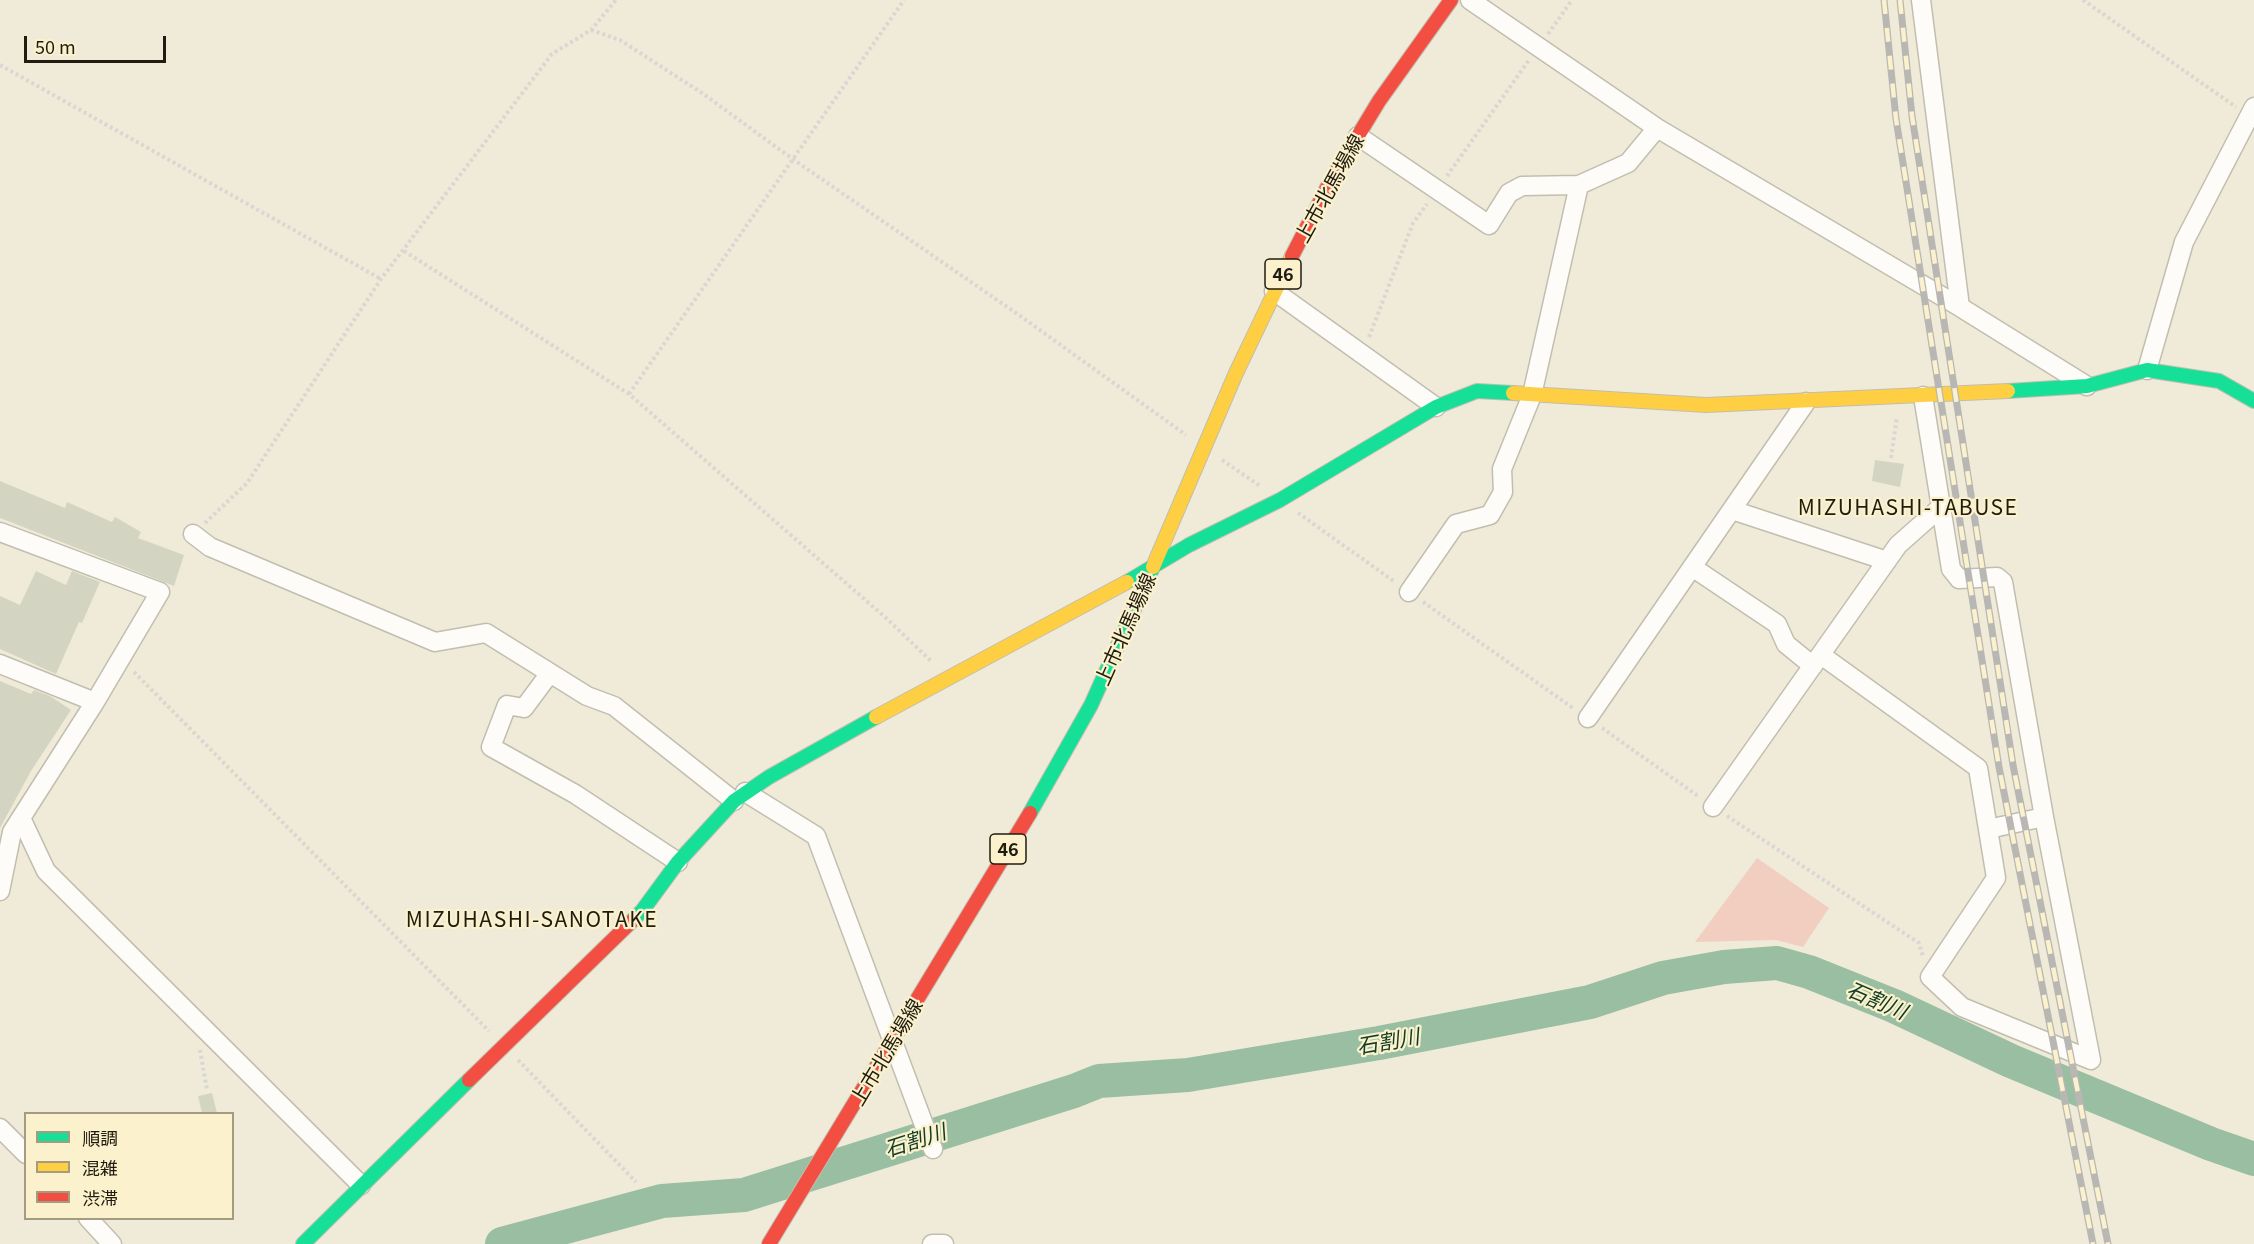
<!DOCTYPE html>
<html>
<head>
<meta charset="utf-8">
<style>
  body { margin:0 }
  #map { position:relative; width:2254px; height:1244px; overflow:hidden; background:#f0ebd8; font-family:Georgia,"Noto Sans JP",serif }
  canvas { display:block }
  .legend { position:absolute; left:24px; top:1112px; width:210px; height:108px; box-sizing:border-box; background:#fbf1cd; border:2px solid #a39c81; margin:0; padding:8px 10px; list-style:none; font-size:18px; color:#201c0f }
  .legend li { display:flex; align-items:center; gap:12px; height:30px }
  .legend b { width:30px; border:2px solid #a39c81 }
  .scale { position:absolute; left:24px; top:36px; width:142px; height:27px; box-sizing:border-box; border:3px solid #201c0f; border-top:0; padding-left:8px; font-size:18px; line-height:21px; white-space:nowrap; color:#201c0f; -webkit-text-stroke:4px #fbf1cd; paint-order:stroke }
</style>
</head>
<body>
<div id="map">
<canvas width="2254" height="1244"></canvas>
<ul class="legend">
<li><b style="height:8px;background:#16e098"></b>順調</li>
<li><b style="height:8px;background:#ffcf43"></b>混雑</li>
<li><b style="height:8px;background:#f24e42"></b>渋滞</li>
</ul>
<div class="scale">50 m</div>
</div>
<script>
const g = document.querySelector('canvas').getContext('2d');
g.lineJoin = 'round';
function fill(path, color) { g.fillStyle = color; g.fill(path, 'evenodd'); }
function stroke(path, color, width, dash) { g.strokeStyle = color; g.lineWidth = width; g.lineCap = dash ? 'butt' : 'round'; g.setLineDash(dash || []); g.stroke(path); }
function label(font, color, halo, rows, align = 'center') {
  g.font = font + ' Georgia,"Noto Sans JP",serif'; g.lineWidth = 4.5; g.setLineDash([]); g.textBaseline = 'middle'; g.strokeStyle = halo; g.fillStyle = color; for (const [text, x, y, turn = 0] of rows) {
    g.save(); g.translate(x, y); g.rotate((+turn || 0) * Math.PI / 180); g.textAlign = isNaN(turn) ? turn : align; if (halo) g.strokeText(text, 0, 0); g.fillText(text, 0, 0); g.restore();
  }
}
fill(new Path2D(`
  M1757 858 1829 908 1803 947 1776 940 1695 942Z`), '#f2cec0');
stroke(new Path2D(`
  M502 1244 662 1201 744 1195 1074 1091 1099 1081 1188 1075 1379 1043 1590 1002 1663 978 1724 967 1777 963 1809 972 1894 1006 2011 1061 2211 1144 2254 1159`), '#9abea1', 34);
fill(new Path2D(`
  M1875 460 1904 464 1900 487 1872 481Z
  M0 481 65 508 67 502 112 522 115 517 141 532 138 538 184 555 174 586 0 518Z
  M36 571 66 585 72 571 100 582 82 623 79 622 56 674 0 649V596L20 605Z
  M0 681 31 694 34 690 50 696 71 710 31 771 0 828Z
  M212 1093 217 1113H202L198 1096Z`), '#d3d5c2');
const street = new Path2D(`
  M1470 0 1657 128 1960 307 2087 386
  M1921 0 1960 307
  M1358 136 1489 225 1509 193 1522 186 1579 185 1532 395 1502 469 1503 492 1490 515 1456 524 1409 592
  M1579 185 1628 163 1657 128
  M1274 291 1436 407
  M2147 370 2184 242 2254 107
  M1732 510 1887 561
  M0 532 160 592 95 702 12 832 0 891
  M193 534 210 547 435 642 486 633 587 696 614 706 734 801
  M1692 567 1777 624 1786 644 1813 666
  M1821 655 1978 768 1996 878 1930 977 1962 1007 2091 1060 2044 817 2003 582 1997 577 1959 579 1951 569 1923 396
  M0 664 95 702
  M550 673 524 708 507 705 491 747 575 794 678 862
  M1588 718 1806 402
  M745 792 816 836 933 1149
  M1713 807 1898 545 1941 507
  M21 818 46 871 361 1185
  M1988 829 2044 817
  M0 1128 26 1154
  M88 1218 112 1244
  M932 1244H944`);
const fast = new Path2D(`
  M2008 391 2087 386 2147 370 2219 381 2254 401
  M1127 582 1189 545 1280 500 1436 407 1477 391 1513 393
  M1030 813 1091 705 1153 567
  M632 921 642 911 678 862 734 801 769 777 876 717
  M303 1244 469 1080`);
const slow = new Path2D(`
  M1513 393 1706 405 2008 391
  M1153 567 1236 373 1292 256
  M876 717 1127 582`);
const jam = new Path2D(`
  M1292 256 1330 182 1379 101 1451 0
  M469 1080 632 921
  M769 1244 1030 813`);
stroke(street, '#c2beaf', 21);
stroke(fast, '#c2beaf', 16);
stroke(slow, '#c2beaf', 16);
stroke(jam, '#c2beaf', 16);
stroke(new Path2D(`
  M2083 0 2236 107
  M591 30 620 40 702 93 794 160 1016 313 1186 435
  M1548 34 1572 0
  M0 65 381 279
  M1447 176 1529 60
  M404 251 629 394 886 618 932 662
  M1369 337 1413 223 1427 204
  M629 394 904 0
  M1891 458 1897 417
  M1222 460 1260 486
  M1298 513 1395 582
  M205 523 247 483 381 279 552 54 591 30 616 0
  M1423 602 1573 708
  M134 672 489 1031
  M1602 728 1698 796
  M1727 816 1919 943 1923 957
  M200 1050 207 1090
  M518 1060 636 1182`), '#d8d7d1', 4, [3, 3]);
stroke(street, '#fdfcf9', 18);
stroke(fast, '#16e098', 14);
stroke(slow, '#ffcf43', 14);
stroke(jam, '#f24e42', 14);
const rail = new Path2D(`
  M1884 0 1896 119 1999 767 2093 1244
  M1900 0 1912 116 2013 765 2108 1244`);
stroke(rail, '#b8b7b3', 7);
stroke(rail, '#fbf1cd', 4.5, [14]);
for (const [x, y, w] of [
  [1283,274,36],
  [1008,849,36]
]) { const box = new Path2D(); box.roundRect(x - w / 2, y - 15, w, 30, 4.5); g.fillStyle = '#fbf1cd'; g.fill(box); stroke(box, '#201c0f', 1.5); }
label('bold 18px', '#201c0f', null, [
  ["46",1283,274],
  ["46",1008,849]
]);
label('20px', '#201c0f', '#fbf1cd', [
  ["上市北馬場線",1329,188,-61],
  ["上市北馬場線",1125,629,-66],
  ["上市北馬場線",886,1052,-59]
]);
g.letterSpacing = '1.5px';
label('21px', '#201c0f', '#fbf1cd', [
  ["MIZUHASHI-TABUSE",1908,507],
  ["MIZUHASHI-SANOTAKE",532,919]
]);
g.letterSpacing = '0px';
label('italic 21px', '#113c25', '#fbf1cd', [
  ["石割川",1877,1000,23],
  ["石割川",1388,1041,-10],
  ["石割川",915,1140,-18]
]);
</script>
</body>
</html>
